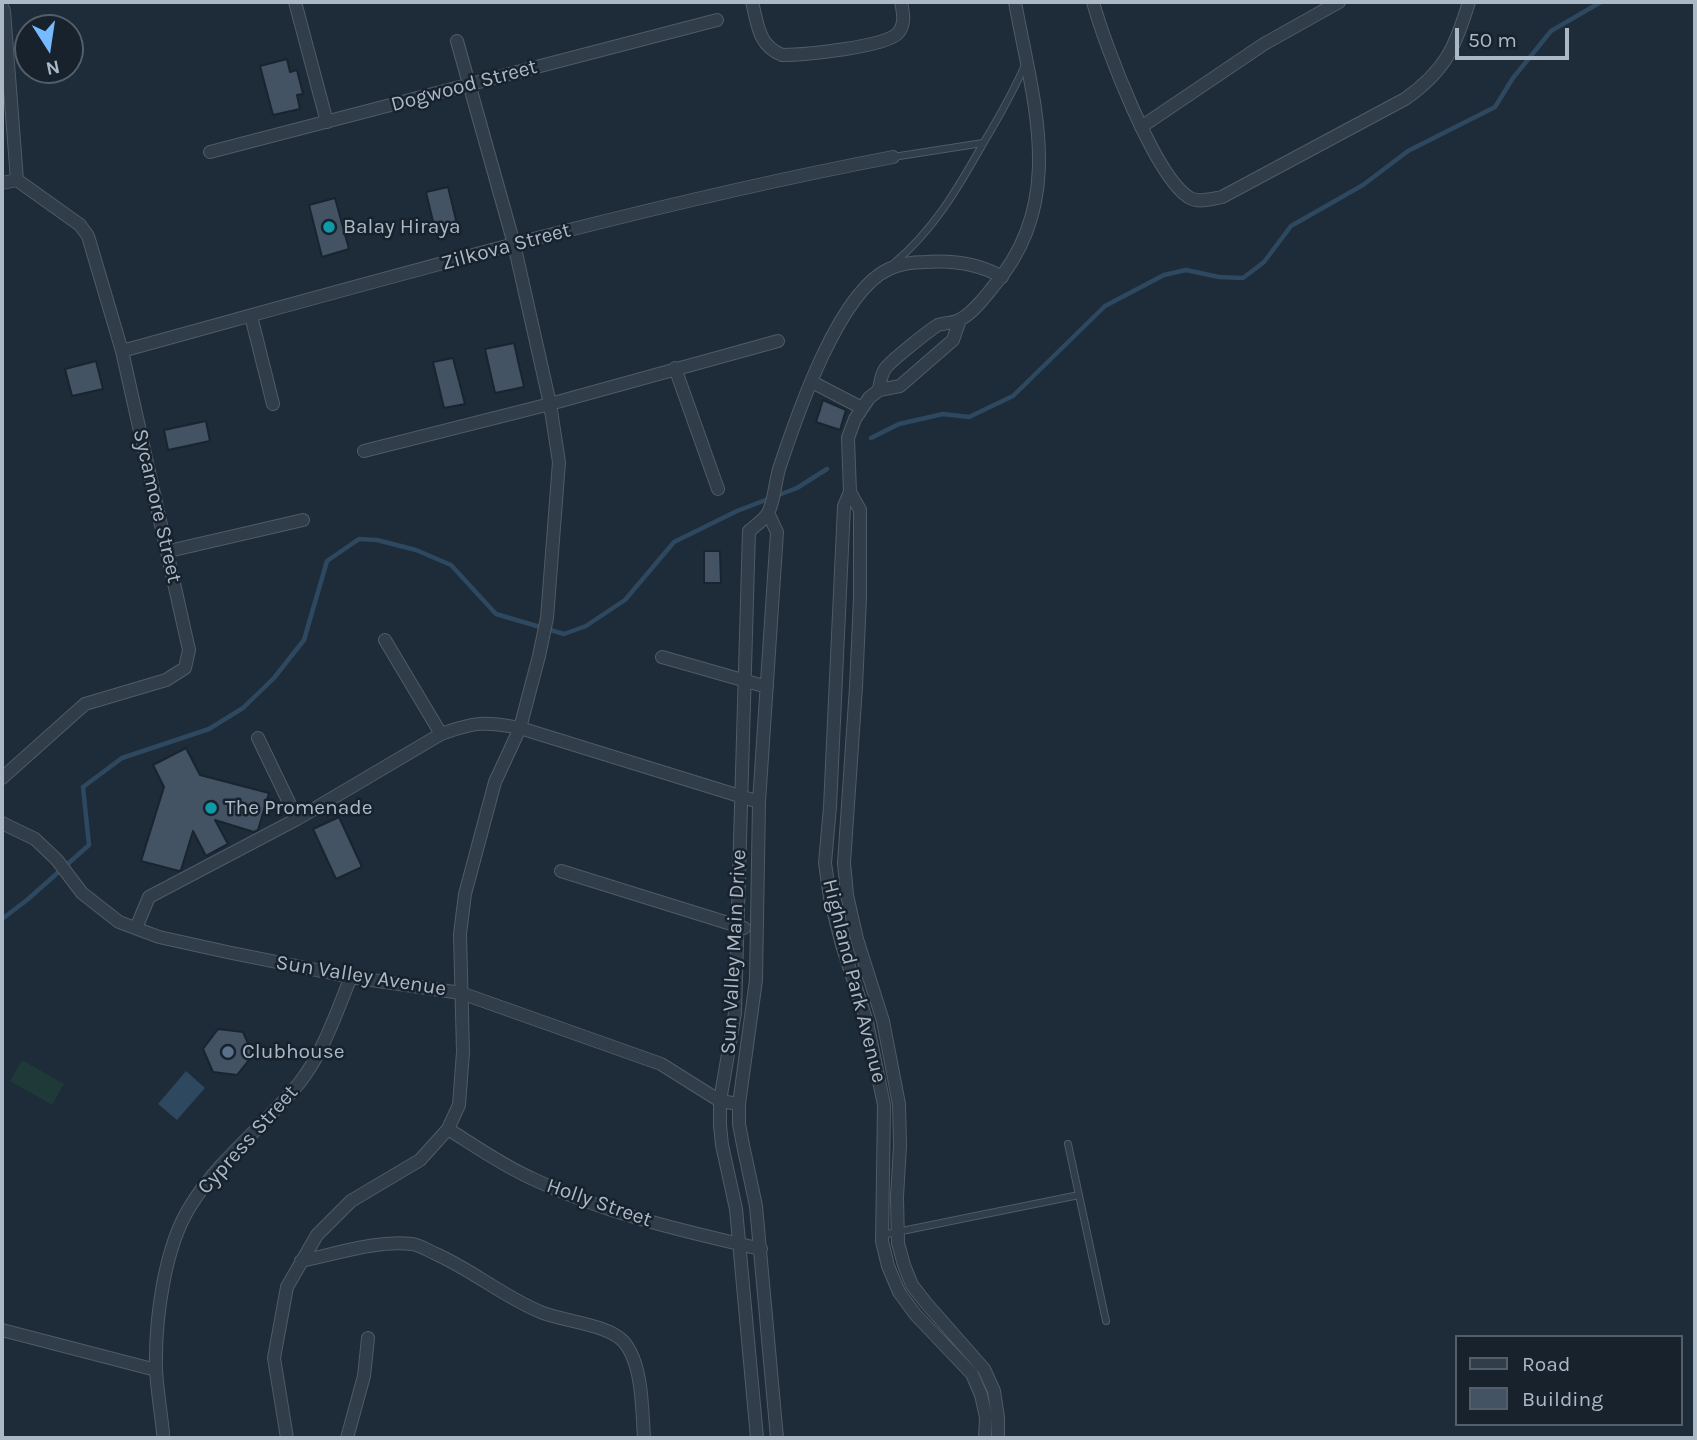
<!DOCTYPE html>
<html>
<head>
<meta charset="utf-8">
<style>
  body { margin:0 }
  #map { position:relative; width:1697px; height:1440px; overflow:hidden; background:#1d2c38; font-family:Karla,sans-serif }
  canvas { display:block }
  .frame { position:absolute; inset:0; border:4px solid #abb8c6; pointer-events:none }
  .legend { position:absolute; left:1455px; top:1335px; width:228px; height:91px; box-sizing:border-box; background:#17222d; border:2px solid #525e6a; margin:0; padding:9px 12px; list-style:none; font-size:21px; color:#abb8c6 }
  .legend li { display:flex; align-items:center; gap:14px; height:35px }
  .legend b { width:35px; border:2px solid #525e6a }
  .north { position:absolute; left:14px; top:14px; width:70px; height:70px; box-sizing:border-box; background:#17222d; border:2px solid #525e6a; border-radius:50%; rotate:168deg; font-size:19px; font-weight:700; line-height:28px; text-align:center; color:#abb8c6 }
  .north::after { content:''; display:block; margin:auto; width:24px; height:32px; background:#76bbff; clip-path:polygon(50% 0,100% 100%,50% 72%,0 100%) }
  .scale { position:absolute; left:1455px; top:28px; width:114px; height:32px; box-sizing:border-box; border:4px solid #abb8c6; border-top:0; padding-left:9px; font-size:21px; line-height:24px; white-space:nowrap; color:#abb8c6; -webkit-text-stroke:5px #17222d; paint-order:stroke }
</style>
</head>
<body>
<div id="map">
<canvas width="1697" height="1440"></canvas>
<div class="frame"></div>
<ul class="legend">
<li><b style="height:9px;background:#313d48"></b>Road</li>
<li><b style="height:19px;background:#435363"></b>Building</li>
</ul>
<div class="north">N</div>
<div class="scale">50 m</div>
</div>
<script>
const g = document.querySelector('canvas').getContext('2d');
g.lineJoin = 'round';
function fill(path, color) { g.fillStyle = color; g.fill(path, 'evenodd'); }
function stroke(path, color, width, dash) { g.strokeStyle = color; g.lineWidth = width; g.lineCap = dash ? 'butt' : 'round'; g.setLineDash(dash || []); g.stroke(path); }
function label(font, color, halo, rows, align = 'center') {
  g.font = font + ' Karla,sans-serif'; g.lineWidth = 5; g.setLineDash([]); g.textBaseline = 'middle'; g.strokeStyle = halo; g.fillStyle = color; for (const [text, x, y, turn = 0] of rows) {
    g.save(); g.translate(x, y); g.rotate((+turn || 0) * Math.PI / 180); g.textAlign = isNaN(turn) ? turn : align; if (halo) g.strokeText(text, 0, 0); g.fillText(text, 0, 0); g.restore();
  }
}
fill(new Path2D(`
  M22 1060 64 1084 52 1105 10 1081Z`), '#1f3939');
fill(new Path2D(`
  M186 1071 205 1088 177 1120 158 1104Z`), '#2d485f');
stroke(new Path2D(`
  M871 438 899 424 943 414 969 417 1013 396 1105 306 1164 275 1186 270 1219 277 1243 278 1264 262 1291 226 1363 185 1408 151 1495 107 1513 78 1551 31 1601 2
  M2 919 27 900 89 845 83 787 122 758 209 729 243 708 274 678 304 640 327 561 359 539 377 540 416 550 451 565 496 614 564 634 586 626 625 600 674 542 737 511 797 488 827 469`), '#2d485f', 4.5);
const building = new Path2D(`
  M287 59 290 72 297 70 303 94 297 95 300 109 273 115 260 66Z
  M448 187 457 224 435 230 426 192Z
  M335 198 349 249 322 257 309 205Z
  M514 343 524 387 495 393 485 349Z
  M453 358 465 404 444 408 433 362Z
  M96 361 103 389 72 396 65 369Z
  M823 400 846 410 840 430 816 422Z
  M206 421 210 441 168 450 164 430Z
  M704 551H720L721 583H704Z
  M186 748 200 775 269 793 258 830 254 832 215 820 228 844 206 856 193 831 181 870 179 871 141 861 164 787 153 765Z
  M339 817 362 867 336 879 313 829Z
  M218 1029 243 1032 253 1055 237 1075 213 1072 203 1049Z`);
fill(building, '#435363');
stroke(building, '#19242f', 2);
const lane = new Path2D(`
  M893 157 983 143
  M893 264C934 230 958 188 984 142 999 117 1013 92 1025 65
  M1068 1144 1106 1321
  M882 1235 1079 1195`);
const street = new Path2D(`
  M295 2 327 122
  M752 2C758 25 758 45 782 55 804 55 886 47 898 33 906 24 903 12 901 2
  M1093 2C1104 43 1155 178 1190 198 1199 203 1212 199 1222 197L1405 99C1445 71 1455 48 1469 2
  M2 6 4 11 17 180
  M1141 127 1264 44 1339 2
  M210 152 717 20
  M2 183 17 180 80 225 88 236 122 351 189 650 185 668 166 680 85 704 2 778
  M251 316 273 404
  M960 320 953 340 900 386 879 390 869 398 855 419 848 438 850 492 860 510V598L856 687 844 863 847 895 857 939 883 1021 899 1104 900 1146 897 1197 898 1243 904 1265 912 1285 926 1303 984 1369 994 1391 998 1417V1438
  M122 351C377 281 632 207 893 157
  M675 368 718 489
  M812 382 862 408
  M879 390C880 384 881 374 885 369 889 362 931 329 938 325 945 323 953 323 959 320 972 314 984 298 993 287 1068 201 1033 102 1015 2
  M364 451 550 404 778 341
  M850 492 844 506 830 807 825 863 830 898 842 945 867 1022 884 1105 882 1241 888 1266 899 1292 915 1314 972 1374 981 1395 986 1417 985 1438
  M768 513 777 532 759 802 756 980 739 1104V1124L743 1145 756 1206 777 1438
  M169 551 303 520
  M385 640 441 734
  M662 657 767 687
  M258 738 297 819
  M2 823 35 839 57 860 82 893 119 922 159 937 227 952 351 977 461 993 661 1064 720 1101 739 1104
  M561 871 744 928
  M136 928 149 897 297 819 441 734C475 722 484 721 520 728L759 802
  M448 1129C475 1146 502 1165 531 1178 604 1213 683 1231 761 1249
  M301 1261C336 1254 376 1240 412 1244 420 1245 429 1251 436 1254 474 1271 505 1298 543 1313 564 1321 608 1325 623 1341 643 1363 642 1410 644 1438
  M2 1330 156 1370
  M163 1433C161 1412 157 1390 156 1369 155 1320 164 1247 191 1205 220 1158 266 1125 300 1082 324 1051 336 1013 351 977
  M287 1438 274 1358 287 1287 317 1235 351 1201 420 1160 448 1129 459 1105 463 1052 460 934 465 894 495 782 520 728 539 656 547 618 559 462 550 404 514 244 457 41
  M347 1438 364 1376 368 1338
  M757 1438 736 1209 722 1145 720 1125V1101L735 1013 749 531C755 526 765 519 768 513 775 500 775 480 780 466 797 415 839 291 889 269 900 264 913 262 925 262 952 260 978 263 1002 277`);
stroke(lane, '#4f5b67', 8);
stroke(street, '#4f5b67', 14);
stroke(lane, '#313d48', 6);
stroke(street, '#313d48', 12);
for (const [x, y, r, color] of [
  [329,227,7,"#0f9aa8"],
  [211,808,7,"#0f9aa8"],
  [228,1052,7,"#5c6f8a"]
]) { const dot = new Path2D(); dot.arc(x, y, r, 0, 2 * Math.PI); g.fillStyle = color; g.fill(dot); stroke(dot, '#17222d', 2.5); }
label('21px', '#abb8c6', '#17222d', [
  ["Dogwood Street",464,86,-15],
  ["Zilkova Street",506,247,-15],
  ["Sycamore Street",157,506,77],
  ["Sun Valley Main Drive",734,952,-87],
  ["Sun Valley Avenue",361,976,9],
  ["Highland Park Avenue",854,981,76],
  ["Cypress Street",248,1140,-48],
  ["Holly Street",599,1203,19]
]);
label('21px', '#abb8c6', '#17222d', [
  ["Balay Hiraya",343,227],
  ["The Promenade",225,808],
  ["Clubhouse",242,1052]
], 'left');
</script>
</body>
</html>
